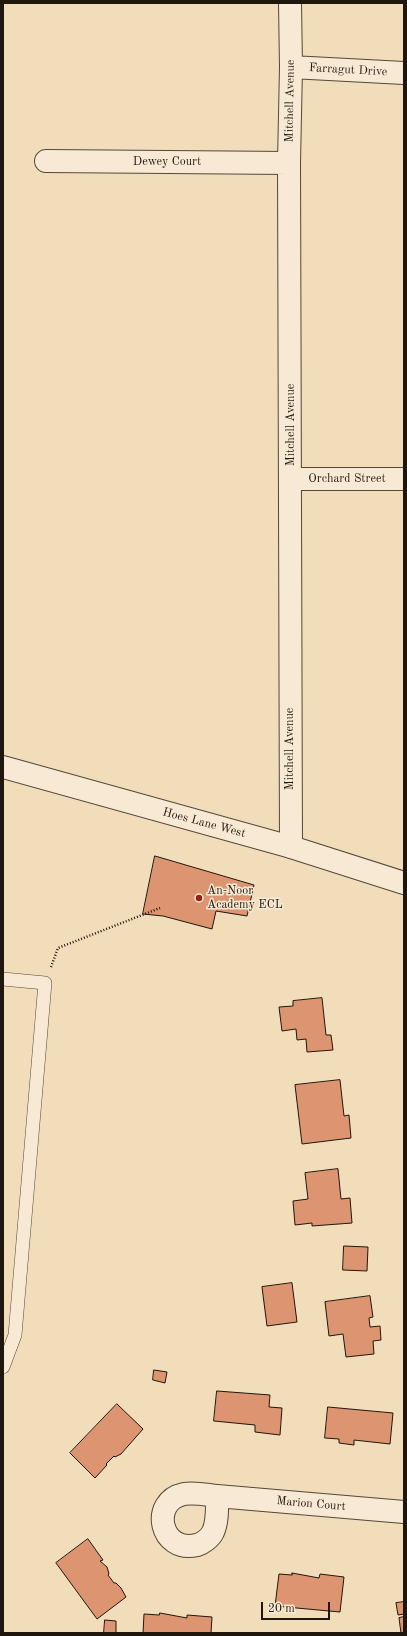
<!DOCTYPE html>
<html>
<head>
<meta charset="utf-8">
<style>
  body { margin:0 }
  #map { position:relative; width:407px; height:1636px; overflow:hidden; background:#f2ddbb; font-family:"Old Standard TT",serif }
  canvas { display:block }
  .frame { position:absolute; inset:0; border:4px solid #1f160e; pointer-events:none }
  .scale { position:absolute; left:261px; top:1602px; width:69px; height:18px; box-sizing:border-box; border:2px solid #1f160e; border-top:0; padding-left:5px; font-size:12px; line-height:14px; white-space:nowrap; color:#1f160e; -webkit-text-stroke:3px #f7e9d3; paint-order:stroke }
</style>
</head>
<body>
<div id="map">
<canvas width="407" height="1636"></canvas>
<div class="frame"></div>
<div class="scale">20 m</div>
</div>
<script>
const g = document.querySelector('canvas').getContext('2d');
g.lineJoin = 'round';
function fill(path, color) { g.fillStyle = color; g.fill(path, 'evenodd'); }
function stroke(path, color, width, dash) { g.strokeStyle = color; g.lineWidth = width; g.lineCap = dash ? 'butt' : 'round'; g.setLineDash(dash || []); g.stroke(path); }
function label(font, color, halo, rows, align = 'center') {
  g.font = font + ' "Old Standard TT",serif'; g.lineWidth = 3; g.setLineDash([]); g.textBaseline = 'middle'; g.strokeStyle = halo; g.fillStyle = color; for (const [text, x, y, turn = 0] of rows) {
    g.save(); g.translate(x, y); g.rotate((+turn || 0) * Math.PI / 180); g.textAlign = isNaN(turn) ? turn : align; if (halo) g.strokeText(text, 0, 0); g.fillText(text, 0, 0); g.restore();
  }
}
const building = new Path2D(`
  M155 856 254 885 247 916 216 911 212 929 163 916 143 914Z
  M322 998 326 1035H331L333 1050 307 1052 306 1039 297 1040 296 1029 282 1031 279 1007 293 1006V1001Z
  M340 1080 344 1116 349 1115 351 1138 302 1144 295 1085Z
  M338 1169 341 1199 350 1198 352 1223 312 1226V1223L295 1225 293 1201 308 1199 305 1173Z
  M344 1246 368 1247 367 1271 343 1270Z
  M292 1283 297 1322 267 1326 262 1287Z
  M370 1296 373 1317 369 1318 370 1327 380 1326 381 1340 373 1341 374 1354 346 1357 343 1334 329 1336 325 1302Z
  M154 1370 167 1372 165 1383 153 1380Z
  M217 1391 270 1395 269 1407 282 1408 280 1435 255 1432V1425L214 1421Z
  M117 1404 143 1429 121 1454 115 1457 114 1456 106 1464 107 1465 95 1478 70 1453Z
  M328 1407 393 1413 390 1444 354 1440V1445L339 1443V1439L325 1438Z
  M88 1539 103 1560 100 1561 107 1567 109 1574 108 1575 114 1583H116L121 1588 126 1597 97 1619 56 1563Z
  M292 1573 319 1578 320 1574 344 1577 340 1612 275 1606 279 1574 292 1575Z
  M404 1602V1614L398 1615 396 1603Z
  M160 1613 187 1618V1615L212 1617 211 1633H143L144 1614 159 1615Z
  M404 1617V1633H401L399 1618Z
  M105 1620 116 1621V1633H104Z`);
fill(building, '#dd9470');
stroke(building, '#1f160e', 1);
const service = new Path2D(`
  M3 979 45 983 15 1335 3 1367`);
const minor = new Path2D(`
  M290 3 291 67 289 163 291 847
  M291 67 404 73
  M46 161 289 163
  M291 479H404
  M217 1496C217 1507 218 1521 213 1532 210 1538 203 1543 197 1545 160 1554 149 1501 184 1494 195 1492 207 1495 217 1496L404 1512`);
const tertiary = new Path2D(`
  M3 767 291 847 404 883`);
stroke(service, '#544839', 14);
stroke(minor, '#544839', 24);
stroke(tertiary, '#544839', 24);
stroke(new Path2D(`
  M51 967 58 948 160 908`), '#1f160e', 2.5, [1, 2]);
stroke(service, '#f7e9d3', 13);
stroke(minor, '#f7e9d3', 22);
stroke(tertiary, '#f7e9d3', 22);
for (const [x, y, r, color] of [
  [199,898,4,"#8f2418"]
]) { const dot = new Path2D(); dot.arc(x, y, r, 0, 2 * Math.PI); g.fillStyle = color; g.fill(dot); stroke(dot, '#f7e9d3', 1.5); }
label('12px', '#1f160e', '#f7e9d3', [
  ["Farragut Drive",348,70,3],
  ["Mitchell Avenue",290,101,-89],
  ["Dewey Court",167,162],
  ["Mitchell Avenue",291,425,-90],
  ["Orchard Street",347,479],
  ["Mitchell Avenue",290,749,-90],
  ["Hoes Lane West",204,823,15],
  ["Marion Court",311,1504,5]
]);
label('12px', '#1f160e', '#f7e9d3', [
  ["An-Noor",207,891],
  ["Academy ECL",207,905]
], 'left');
</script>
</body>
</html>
